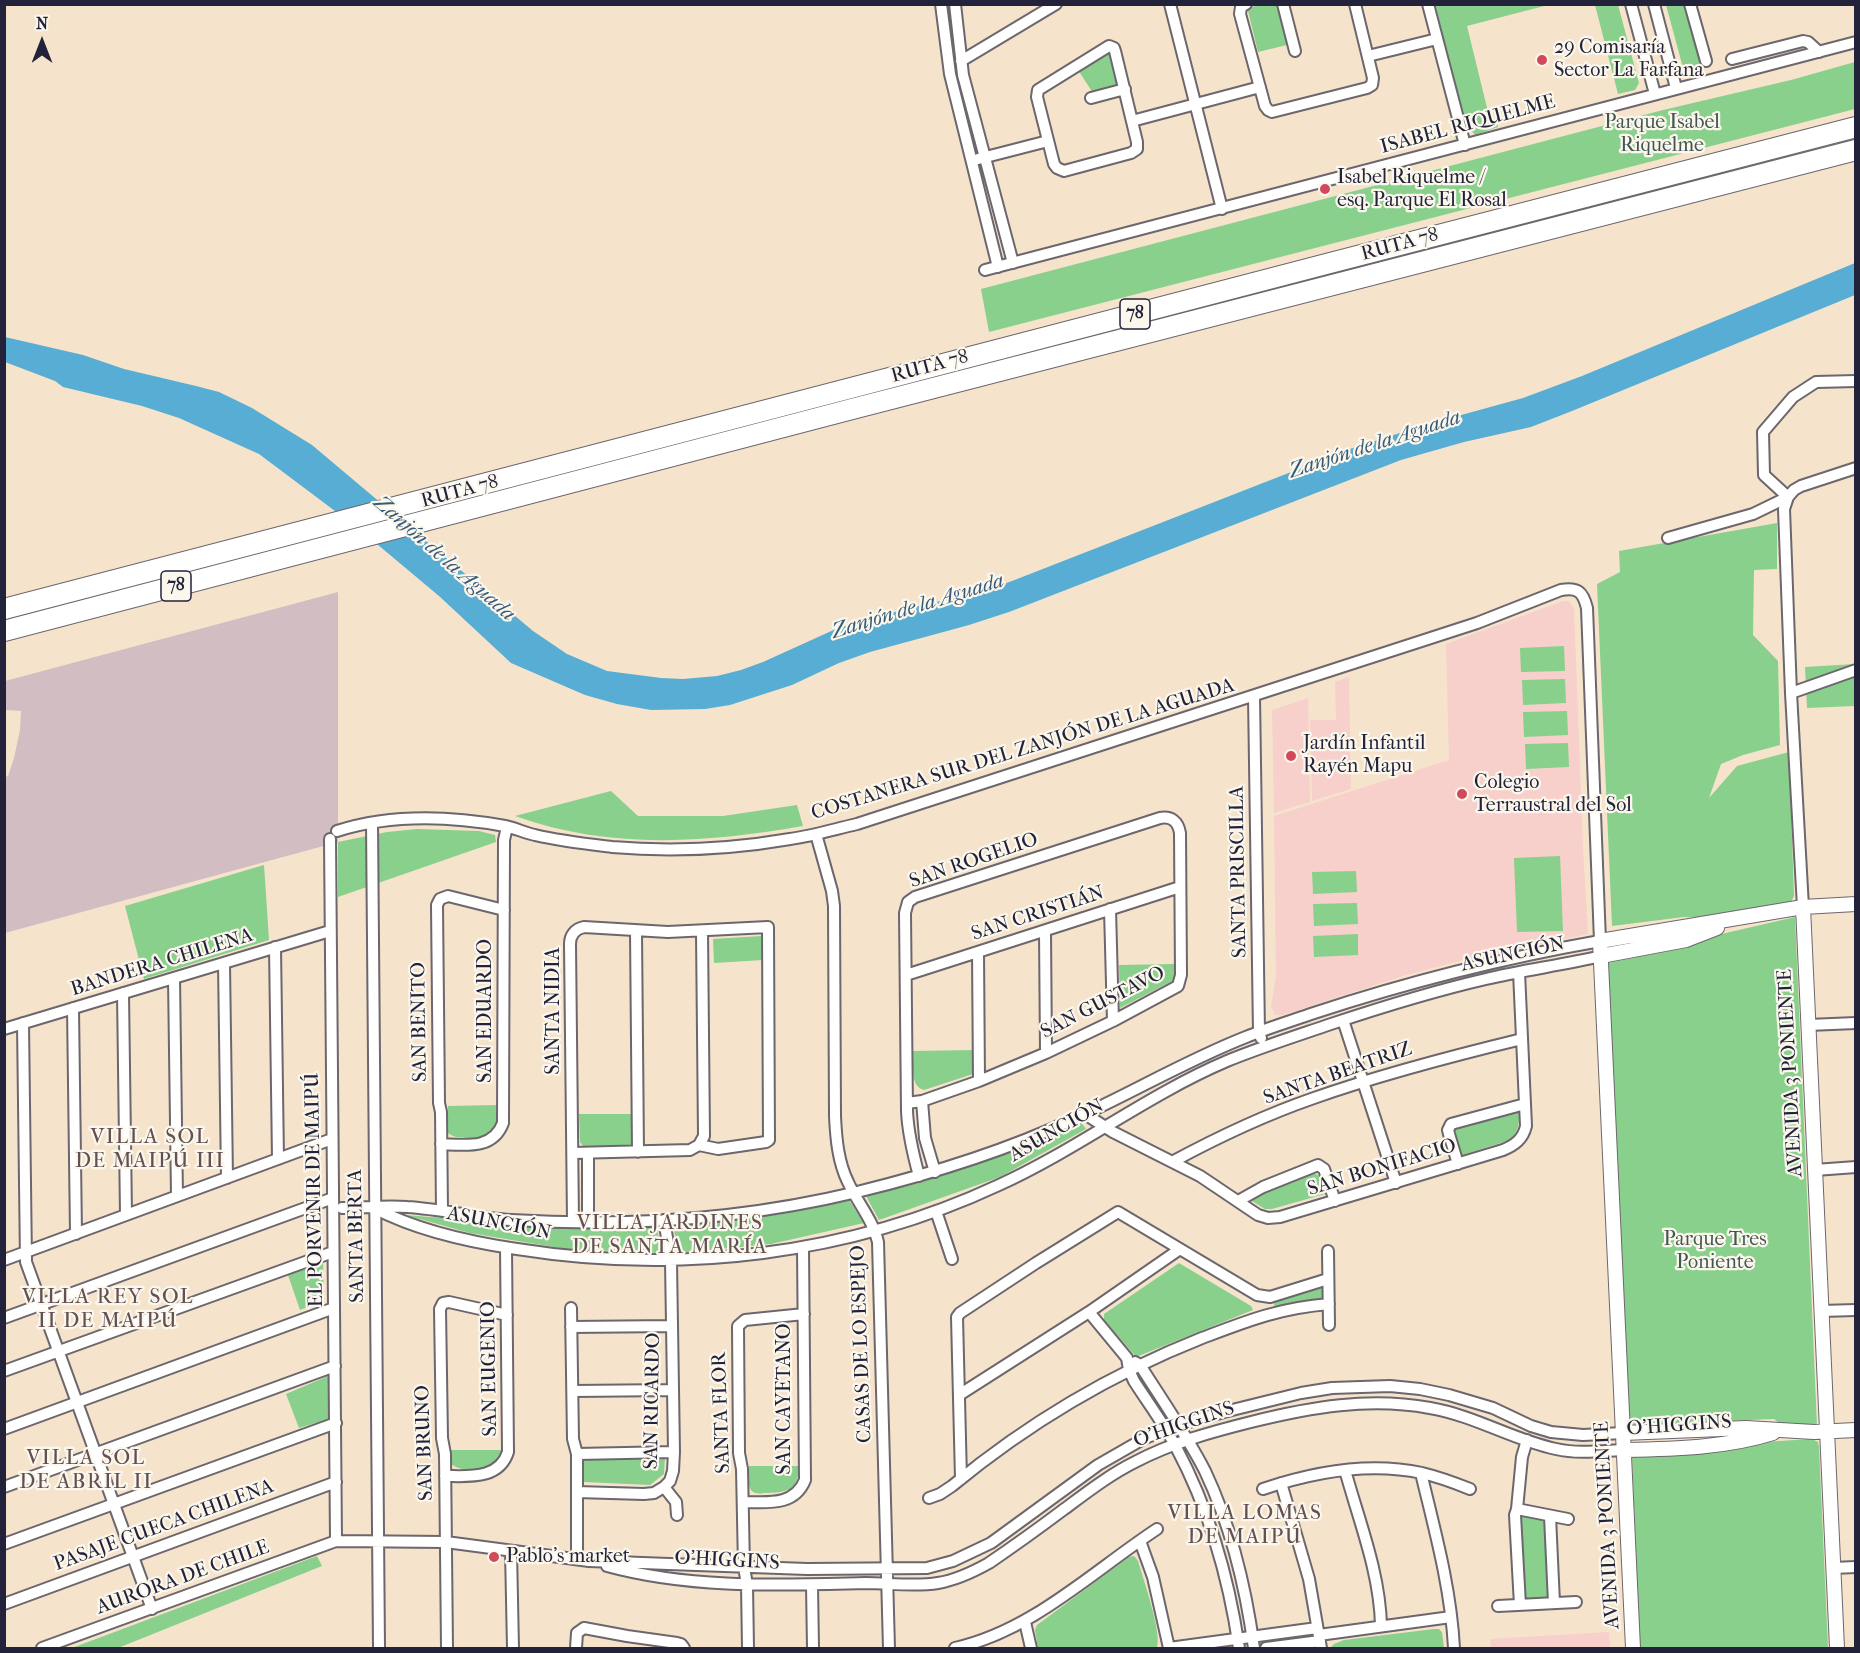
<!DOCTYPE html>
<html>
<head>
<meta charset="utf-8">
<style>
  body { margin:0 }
  #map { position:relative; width:1860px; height:1653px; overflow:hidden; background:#f6e3cb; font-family:"IM FELL French Canon",serif }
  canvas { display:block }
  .frame { position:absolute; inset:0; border:6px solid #22223b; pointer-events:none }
  .north { position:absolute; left:12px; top:12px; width:60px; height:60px; -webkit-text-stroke:4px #fbf7ec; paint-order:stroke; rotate:0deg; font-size:16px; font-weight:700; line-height:24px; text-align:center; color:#22223b }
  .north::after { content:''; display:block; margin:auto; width:21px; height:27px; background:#22223b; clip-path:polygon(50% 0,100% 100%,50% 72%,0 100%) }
</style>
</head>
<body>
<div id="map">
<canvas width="1860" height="1653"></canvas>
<div class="frame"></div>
<div class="north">N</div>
</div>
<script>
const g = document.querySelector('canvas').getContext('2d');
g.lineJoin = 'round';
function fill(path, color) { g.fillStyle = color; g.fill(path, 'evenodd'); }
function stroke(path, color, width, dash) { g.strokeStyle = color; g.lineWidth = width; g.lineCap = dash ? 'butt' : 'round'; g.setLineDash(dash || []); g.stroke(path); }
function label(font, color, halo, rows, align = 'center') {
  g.font = font + ' "IM FELL French Canon",serif'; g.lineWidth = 4.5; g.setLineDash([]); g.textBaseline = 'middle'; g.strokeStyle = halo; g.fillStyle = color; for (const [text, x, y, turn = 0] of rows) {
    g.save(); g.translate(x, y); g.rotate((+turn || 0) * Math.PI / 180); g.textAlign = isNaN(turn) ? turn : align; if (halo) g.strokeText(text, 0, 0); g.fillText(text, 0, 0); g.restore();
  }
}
fill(new Path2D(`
  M1563 601H1569L1574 608 1583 848 1588 934 1467 959 1406 975 1283 1015H1275L1271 1006 1276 977 1274 816 1449 760 1446 644Z
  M1349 677 1351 789 1312 801 1310 720H1336L1335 682Z
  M1308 698 1310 802 1274 813 1272 710Z
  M1609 1632 1610 1648H1491L1490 1639Z`), '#f7d0cb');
fill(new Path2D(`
  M338 592V842L5 933V777L8 776 14 758 20 730 21 711 5 710V681Z`), '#d2bec2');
fill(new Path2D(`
  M1262 4 1277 5 1287 45 1258 52 1248 11 1252 7Z
  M1435 5H1548L1467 26 1490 120 1496 119 1498 127 1475 135 1465 123Z
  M1595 5H1618L1639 83 1635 90 1618 94Z
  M1666 5H1685L1702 70 1691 73 1682 64Z
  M1107 52 1110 54 1119 86 1093 93 1078 70Z
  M1855 62V109L989 332 981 289 1663 110 1791 80Z
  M1777 523V569L1754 570 1753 635 1778 661 1780 745 1743 755 1721 764 1709 798 1737 766 1789 752 1794 896 1791 902 1714 918 1684 917 1612 926 1597 584 1620 572 1619 551Z
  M1564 646 1565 671 1521 672 1520 648Z
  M1855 664V706L1807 708 1805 667Z
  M1565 679 1566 703 1523 705 1522 680Z
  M1567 711 1568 735 1524 737 1523 712Z
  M1568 743 1569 767 1526 769 1525 744Z
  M611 791 638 816H723L797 805 803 826C705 843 610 850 515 816Z
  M417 829 479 831 495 835 496 842 338 897V842L387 832Z
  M1560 856 1563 931 1517 932 1514 858Z
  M264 865 269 940 144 979 125 906Z
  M1356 871 1357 892 1313 894 1312 872Z
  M1357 903 1358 924 1314 926 1313 904Z
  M1795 917 1817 1426 1784 1427 1774 1419 1628 1425 1607 963 1609 960Z
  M1358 934V955L1314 957 1313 936Z
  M761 936 763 960 714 963 713 939Z
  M1174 964V980L1120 1008 1119 965Z
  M974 1050 975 1072 973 1074 924 1090C909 1086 914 1064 913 1051Z
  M498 1105C497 1129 493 1139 467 1138 459 1137 454 1138 448 1133V1106Z
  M1513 1110 1519 1112C1519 1124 1519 1131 1510 1140L1462 1155 1457 1151 1451 1131 1456 1125Z
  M579 1114H636L633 1145 629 1147 583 1146 580 1142Z
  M1081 1122 1086 1129 1000 1177 879 1220 866 1196 919 1183Z
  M1311 1172 1320 1176 1325 1194 1272 1209H1265L1252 1201 1269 1189Z
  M849 1200 864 1223 771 1244 678 1253 673 1224 778 1214Z
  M405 1215 558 1227 656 1224 662 1253 566 1249 470 1233Z
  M323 1261 324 1301 300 1310 288 1275Z
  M1179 1263 1251 1306 1253 1310 1136 1357 1104 1320V1314Z
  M1324 1285V1299L1275 1307 1273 1302Z
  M328 1376 329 1419 299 1428 286 1394Z
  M1812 1439 1818 1442 1819 1447 1828 1648H1640L1632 1456 1746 1443Z
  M451 1450H501C498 1470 465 1475 451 1464Z
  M665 1457 664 1474 650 1485 584 1482 583 1458Z
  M749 1466H799C799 1491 785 1493 764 1493 760 1494 754 1494 751 1490 747 1485 749 1472 749 1466Z
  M1525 1512 1544 1521 1549 1597 1525 1599 1519 1515Z
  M317 1556 322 1566 118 1648H72Z
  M1134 1556 1138 1561C1143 1578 1162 1633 1157 1647L1038 1648 1035 1630 1037 1625 1129 1557Z
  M1434 1629H1439L1442 1632 1444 1648H1330L1334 1644 1344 1640Z`), '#88d08c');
fill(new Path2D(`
  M1855 263V295L1572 411 1531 427 1464 442 1401 460 1009 612 969 625 870 652 839 663 792 685 730 705 705 709 651 710 617 704 585 695 511 663 439 596 359 529 259 454 179 418 142 406 63 387 55 381 5 362V337L83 355 124 369 196 386 219 392 252 408 312 445 533 631 567 654 607 671 661 678 683 679 717 676 741 670 763 662 838 628 902 610 984 591 1012 581 1350 449 1425 425 1523 398 1582 376Z`), '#57add3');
const minor = new Path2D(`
  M941 4 950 74 998 267
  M955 4 963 75 1013 263
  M1170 4 1222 209
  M1246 4 1241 7 1240 14 1265 106 1268 110 1272 112 1367 88 1372 85 1373 78 1355 4
  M1283 4 1295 51
  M1428 4 1465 145
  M1631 4 1655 94
  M1654 4 1676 88
  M1690 4 1706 61
  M1109 46 1114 48 1115 51 1137 142V149L1131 153 1064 171 1057 168 1054 164 1037 97 1038 90Z
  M1368 56 1437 39
  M1732 59 1803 41 1808 42 1819 52
  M961 61 1056 4
  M1091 98 1125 89
  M1132 121 1260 87
  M978 159 1048 141
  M985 270 1856 42
  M1788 497 1784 509 1791 693 1803 907
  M1788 497 1764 475 1763 432 1793 397 1816 382 1856 381
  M1668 538 1753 514 1788 497 1794 490 1801 486 1856 468
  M1791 693 1856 670
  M1254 696 1259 1032 1261 1038
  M372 823 379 1648
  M337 831C390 814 450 816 505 826 515 828 525 833 535 835 560 841 587 844 612 847 671 852 732 849 790 839 813 836 835 829 857 824L1477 623 1561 590C1578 587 1583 592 1587 608L1600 941C1503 958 1408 982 1314 1013 1291 1021 1268 1028 1246 1037 1187 1060 1132 1093 1074 1119 1005 1151 931 1174 857 1192 745 1219 626 1227 511 1220 477 1218 442 1209 407 1207 386 1205 363 1208 342 1208
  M816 834 832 891 834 906 835 1116C836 1138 838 1162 848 1182 857 1202 873 1220 878 1242L889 1648
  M330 839 336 1541
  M1110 909 1113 1021
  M636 931 638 1152
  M1045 931 1046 1053
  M275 947 278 1159
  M978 952 979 1081
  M224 963 227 1178
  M906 975 1180 887
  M174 978 177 1196
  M123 993 126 1215
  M73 1008 76 1234
  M1343 1020 1396 1183
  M23 1023 26 1262 152 1609
  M1808 1025 1856 1023
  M4 1029 330 931
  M922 1101 925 1138 935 1172
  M907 1103 922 1101 979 1081 1046 1053 1113 1021 1178 986 1181 975 1180 833C1178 821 1171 816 1160 818L915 897 908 902 905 913 907 1111C908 1134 913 1154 919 1176
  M1085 1114 1113 1132 1200 1176 1258 1215 1268 1218 1280 1217 1503 1150C1515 1145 1523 1139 1526 1126L1519 972
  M441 1144C465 1145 493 1150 503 1123L504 840 507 827
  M699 1145 704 1136 702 932
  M588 1153V1221
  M1172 1162C1218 1137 1265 1115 1314 1098 1382 1074 1452 1056 1522 1039
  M1458 1164 1449 1134 1448 1130 1451 1124 1525 1104
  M1815 1170 1856 1167
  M1238 1201 1263 1187 1318 1165 1324 1169 1335 1201
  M374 1208C418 1231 469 1242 517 1249 680 1275 849 1255 999 1185 1078 1149 1147 1095 1227 1061 1261 1047 1296 1036 1331 1024 1382 1007 1434 991 1486 979 1524 970 1563 965 1601 956
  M442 1211 441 1112 439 1103 437 905 440 899 448 896 504 910
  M936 1211 952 1259
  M573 1221 570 944C570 935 575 929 584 927L668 932 768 927 769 1140 766 1142 718 1149 699 1145 690 1150 573 1153
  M1328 1251 1329 1325
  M4 1260 332 1139
  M571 1308 573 1439 577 1454V1559
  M1821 1311 1856 1310
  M1089 1312 1127 1358 1129 1370 1134 1381C1148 1403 1164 1424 1176 1447 1209 1509 1229 1579 1239 1648
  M4 1318 333 1198
  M571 1327 672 1326
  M1135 1362 1140 1365C1162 1400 1186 1434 1205 1471 1231 1526 1246 1589 1254 1648
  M4 1371 333 1252
  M573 1391 673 1390
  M959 1395 1089 1312 1180 1249
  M4 1429 334 1308
  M577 1454 674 1452
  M1345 1470C1359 1521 1380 1573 1381 1626
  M1421 1473C1435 1531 1451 1589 1454 1648
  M445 1476C468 1476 499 1480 508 1452L506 1248
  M961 1479 957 1317 960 1313 1036 1263 1118 1212 1257 1295 1270 1297 1328 1279
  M1281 1483 1309 1579 1321 1648
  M4 1487 335 1366
  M664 1487 676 1502 677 1515
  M1263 1489C1313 1472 1370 1462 1422 1473 1439 1477 1455 1483 1470 1489
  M577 1492 644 1494 654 1493 664 1487 670 1481 673 1471 674 1452 671 1261 664 1220
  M929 1498 940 1494 952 1486C1027 1424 1111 1374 1202 1338 1247 1321 1279 1308 1329 1304
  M743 1502C766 1502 794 1507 805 1480L803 1247
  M1517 1509 1568 1519
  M1550 1516 1554 1603
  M1140 1541 1153 1577 1169 1648
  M4 1544 336 1423
  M511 1551 513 1648
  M607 1566C691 1589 779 1585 865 1583 889 1583 914 1587 938 1583 956 1580 973 1572 989 1563 1014 1546 1039 1528 1063 1510 1086 1493 1109 1475 1135 1462 1171 1443 1211 1432 1251 1422 1311 1407 1369 1397 1430 1408 1476 1416 1513 1440 1556 1449 1578 1454 1601 1451 1624 1450
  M1833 1568 1856 1567
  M812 1585 813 1648
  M4 1604 336 1482
  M1520 1605 1515 1515 1517 1509 1522 1457 1527 1440
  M1498 1606 1576 1602
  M1025 1622 1031 1648
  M1319 1635 1451 1617
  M42 1648 336 1541 446 1542 589 1561 669 1564 807 1569 927 1568 953 1561 991 1543 1098 1465 1145 1438 1178 1425 1224 1412 1301 1393 1332 1388 1390 1386 1420 1389 1449 1395 1493 1408 1531 1426 1551 1432 1583 1435 1623 1433
  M447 1648 445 1454 442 1438 440 1309 443 1303 449 1302 507 1315
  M576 1648 577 1633 584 1628 627 1636 677 1643 681 1644 684 1648
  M748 1648 747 1585 744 1567 742 1469 739 1453 738 1326 745 1320 804 1314
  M955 1648C1032 1631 1093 1571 1157 1529
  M1169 1648 1317 1628
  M1266 1648 1320 1641`);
const tertiary = new Path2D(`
  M1803 907 1837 1648
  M1601 956 1686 940 1717 928
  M1623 1433 1746 1428 1814 1432 1856 1430
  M1624 1450C1673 1449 1726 1448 1773 1433
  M1633 1648 1600 941 1803 907 1856 904`);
const motorway = new Path2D(`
  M4 609C622 450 1238 285 1856 127
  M4 631 852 409 1856 150`);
stroke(minor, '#6c666d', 14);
stroke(tertiary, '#6c666d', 16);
stroke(motorway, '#6c666d', 22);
stroke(minor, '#fff', 10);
stroke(tertiary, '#fff', 14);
stroke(motorway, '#fff', 20);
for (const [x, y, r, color] of [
  [1542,60,6,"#d1495b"],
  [1325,189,6,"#d1495b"],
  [1291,756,6,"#d1495b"],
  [1462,794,6,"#d1495b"],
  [494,1557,6,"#d1495b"]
]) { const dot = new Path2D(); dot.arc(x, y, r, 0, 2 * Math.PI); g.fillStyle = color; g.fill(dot); stroke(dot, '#fbf7ec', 2); }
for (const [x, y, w] of [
  [1135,314,30],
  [176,586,30]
]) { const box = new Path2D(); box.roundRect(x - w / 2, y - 15, w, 30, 4.5); g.fillStyle = '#fbf7ec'; g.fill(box); stroke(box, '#22223b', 1.5); }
label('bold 18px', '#22223b', null, [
  ["78",1135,314],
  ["78",176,586]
]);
label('20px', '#22223b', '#fbf7ec', [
  ["29 Comisaría",1554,48],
  ["Sector La Farfana",1554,71],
  ["Isabel Riquelme /",1337,178],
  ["esq. Parque El Rosal",1337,201],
  ["Jardín Infantil",1303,744],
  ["Rayén Mapu",1303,767],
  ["Colegio",1474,783],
  ["Terraustral del Sol",1474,806],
  ["Pablo's market",506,1557]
], 'left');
label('20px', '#415653', '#fbf7ec', [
  ["Parque Isabel",1662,123],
  ["Riquelme",1662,146],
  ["Parque Tres",1715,1240],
  ["Poniente",1715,1263]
]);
label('20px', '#22223b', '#fbf7ec', [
  ["ISABEL RIQUELME",1468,125,-15],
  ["RUTA 78",1400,245,-15],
  ["RUTA 78",930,367,-15],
  ["RUTA 78",460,492,-15],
  ["COSTANERA SUR DEL ZANJÓN DE LA AGUADA",1023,750,-17],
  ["SAN ROGELIO",974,861,-19],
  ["SANTA PRISCILLA",1239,872,-91],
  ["SAN CRISTIÁN",1038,914,-18],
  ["ASUNCIÓN",1513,955,-12],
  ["BANDERA CHILENA",162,963,-17],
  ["SAN GUSTAVO",1103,1003,-27],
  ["SAN EDUARDO",486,1011,-90],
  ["SANTA NIDIA",554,1011,-90],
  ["SAN BENITO",420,1022,-91],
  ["AVENIDA 3 PONIENTE",1791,1073,-93],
  ["SANTA BEATRIZ",1338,1074,-19],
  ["ASUNCIÓN",1057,1131,-30],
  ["SAN BONIFACIO",1382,1168,-17],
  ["EL PORVENIR DE MAIPÚ",315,1190,-91],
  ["ASUNCIÓN",499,1224,11],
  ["SANTA BERTA",357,1236,-91],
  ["CASAS DE LO ESPEJO",862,1344,-92],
  ["SAN EUGENIO",490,1369,-91],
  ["SAN CAYETANO",785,1399,-90],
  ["SAN RICARDO",653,1401,-89],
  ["SANTA FLOR",722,1413,-92],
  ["O'HIGGINS",1184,1425,-19],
  ["O'HIGGINS",1679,1426,-4],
  ["SAN BRUNO",425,1443,-92],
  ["AVENIDA 3 PONIENTE",1608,1525,-93],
  ["PASAJE CUECA CHILENA",164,1526,-20],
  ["O'HIGGINS",727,1561,3],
  ["AURORA DE CHILE",183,1578,-20]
]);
label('italic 21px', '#375a78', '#fbf7ec', [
  ["Zanjón de la Aguada",1375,445,-18],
  ["Zanjón de la Aguada",444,559,41],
  ["Zanjón de la Aguada",918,607,-17]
]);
g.letterSpacing = '1.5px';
label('21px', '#635053', '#fbf7ec', [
  ["VILLA SOL",150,1138],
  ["DE MAIPÚ III",150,1162],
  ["VILLA JARDINES",670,1224],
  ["DE SANTA MARÍA",670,1248],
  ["VILLA REY SOL",108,1298],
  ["II DE MAIPÚ",108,1322],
  ["VILLA SOL",86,1459],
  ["DE ABRIL II",86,1483],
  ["VILLA LOMAS",1245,1514],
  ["DE MAIPÚ",1245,1538]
]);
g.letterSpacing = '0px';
</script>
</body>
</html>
